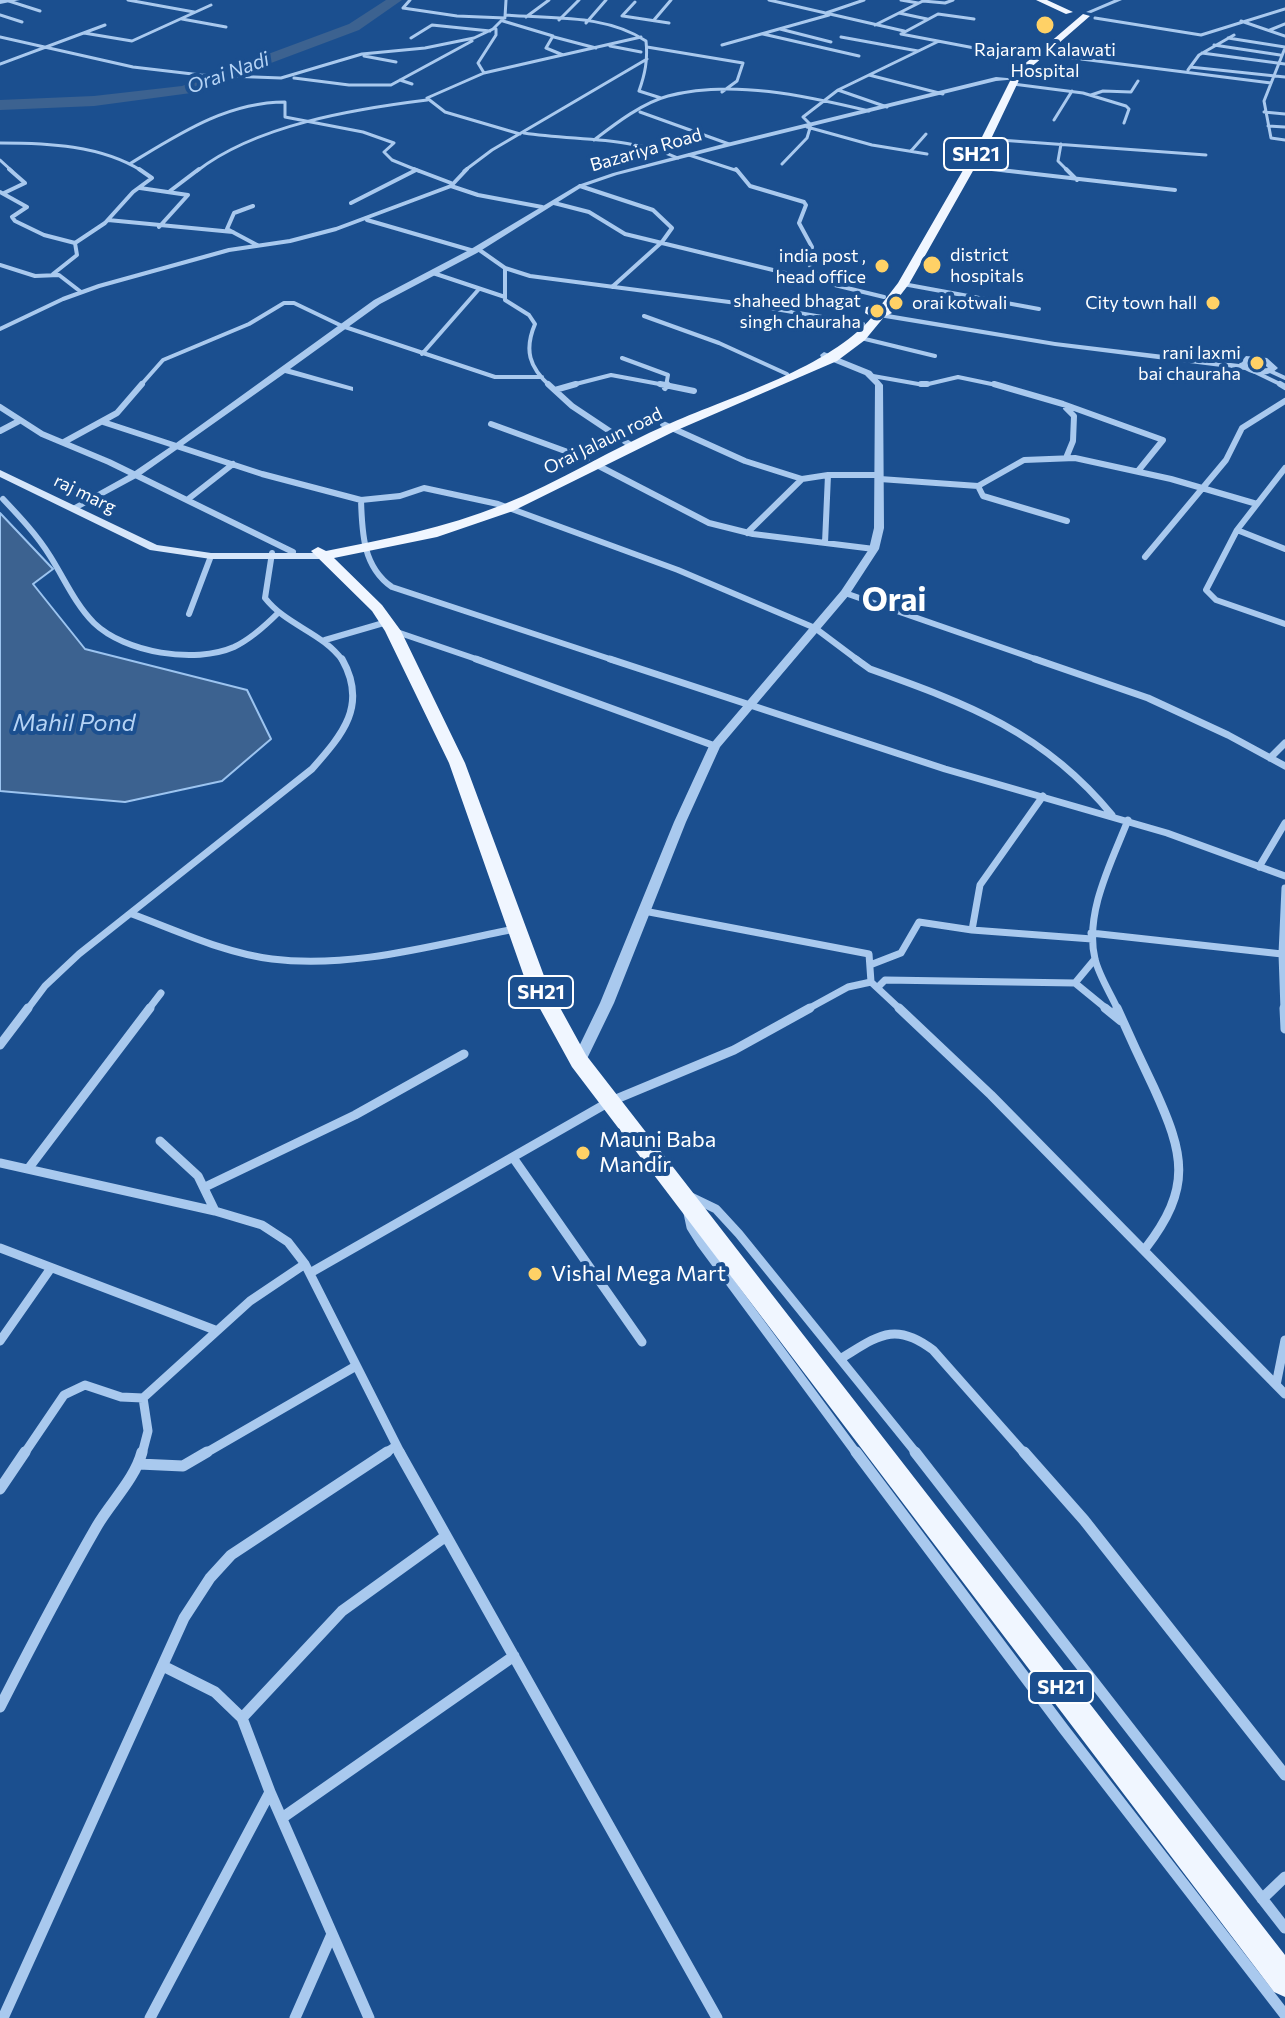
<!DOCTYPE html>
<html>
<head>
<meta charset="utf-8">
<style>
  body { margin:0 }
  canvas { display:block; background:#1b4f8f }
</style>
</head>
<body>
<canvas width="1285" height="2018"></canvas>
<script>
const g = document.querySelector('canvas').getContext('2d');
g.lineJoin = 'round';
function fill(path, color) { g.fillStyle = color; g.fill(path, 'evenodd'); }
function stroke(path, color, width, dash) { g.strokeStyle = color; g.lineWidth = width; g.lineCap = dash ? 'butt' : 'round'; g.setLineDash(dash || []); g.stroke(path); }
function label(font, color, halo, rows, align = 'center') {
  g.font = font + ' Commissioner,sans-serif'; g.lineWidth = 8; g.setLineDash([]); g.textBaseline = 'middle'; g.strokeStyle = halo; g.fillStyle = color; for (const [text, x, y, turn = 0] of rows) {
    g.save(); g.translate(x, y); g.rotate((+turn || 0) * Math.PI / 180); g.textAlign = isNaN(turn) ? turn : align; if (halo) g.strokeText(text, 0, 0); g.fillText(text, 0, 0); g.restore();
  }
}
const water = new Path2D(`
  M0 513 53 569 33 584 85 649 247 690 271 739 222 781 125 802 0 791Z`);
fill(water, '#3c6290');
stroke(water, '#9cc4f0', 2);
fill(new Path2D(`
  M386 0H402L359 30 191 93 94 106 0 110V100L94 96 182 86 349 24Z`), '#3c6290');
stroke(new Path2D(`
  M128 0 194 12
  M410 0 403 8 457 16 505 18
  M769 0 904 31
  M901 0 918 3
  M9 1 40 11
  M826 13 864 0
  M899 13 927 19
  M0 15 22 22
  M506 15C552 19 606 14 646 41 648 60 645 74 639 91L661 98
  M622 16 635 2
  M623 16 669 23
  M526 17 549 0
  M1095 18 1201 35 1285 9
  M182 19 226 27
  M974 19 938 14 901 34 1027 58
  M559 20 579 0
  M654 20 671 0
  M503 21 553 36 546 48 563 55
  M1241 21 1285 36
  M586 23 606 0
  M875 25 923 1 945 3 953 0
  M780 29 831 42
  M1270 30 1285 24
  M84 33 132 41 211 5
  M763 34 859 56
  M0 37 133 67 201 75 281 78 362 54 425 48 474 38 493 29 505 17 506 0
  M554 37 596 48
  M841 37 918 51
  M411 38 432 25 490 31
  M1228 38 1285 47
  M722 45 829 15
  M1214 45 1280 55
  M610 46 641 52
  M647 47 743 63 737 81 722 92
  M1285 48 1264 101 1271 138 1285 140
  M1034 53 1271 83
  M1202 53 1285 64
  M364 56 396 62
  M0 64 105 25
  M1190 67 1285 77
  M1188 70 1199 55 1234 35
  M484 73 478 63 496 35V29
  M869 75 943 94
  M294 78 349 85H391L472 41
  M400 80 412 84
  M1013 84 1083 93 1126 106 1129 109 1124 123
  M838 90 887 107
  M1091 95 1103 91 1131 92 1138 81
  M640 112 729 144
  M1264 112 1285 114
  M1054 120 1072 91
  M811 125 803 117 838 90 937 42
  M1268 126 1285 127
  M807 127 872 145 927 154
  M524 133C576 141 629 136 678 158
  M520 134 445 112 427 98 484 73 641 37
  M986 139 1206 155
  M594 140C615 124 642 103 668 96 731 79 807 96 869 111
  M0 143C47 143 101 145 142 171
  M1061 144 1058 161 1068 171
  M911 151 926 134
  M689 155 738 171
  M0 160 12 171
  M131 163C179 134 227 102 285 102V117L363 132 394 143 384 152 392 160 419 171
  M782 164 807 138 810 128
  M969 166 1009 171
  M197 171C256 125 354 109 427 100
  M464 171 492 150 647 59`), '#a9c9ee', 3);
stroke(new Path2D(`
  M414 169 451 183
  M736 169 750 186 804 202 806 205 799 223 812 247 808 263 818 276 815 281
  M992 169 1175 190
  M1066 169 1077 180
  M451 186 478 195 542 207
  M580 186 653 210 672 228 662 242 612 287
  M140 188 188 195 159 227
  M170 191 199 169
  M0 192 27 207 12 217 15 221 44 235 75 243
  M4 193 25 183 9 169
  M351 203 416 170
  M554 203 589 212 625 234 884 297
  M253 206 234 213 227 229 257 245
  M108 220 233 232
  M367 220 474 251
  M478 249 505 268 530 276 752 305 863 324
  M0 265 35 276 59 275 81 292
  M505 268V300L529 315 535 324C524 350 529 367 550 386
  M433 273 505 297
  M53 274 77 255 75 243 105 223 133 192 152 178 139 169
  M903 284 1039 309
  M644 316 719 343 787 374
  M0 329 63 299 99 286 229 250 290 241 336 229 451 186 467 169
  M861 338 935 356
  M422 354 479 289
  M622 358 668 375 666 386
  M1253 371 1284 386
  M1270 371 1285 378
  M873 376 924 385 958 377 1001 386
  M140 386 163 360 249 324 284 303H294L342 326 495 377H542
  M568 386 611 375 670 386`), '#a9c9ee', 4);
stroke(new Path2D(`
  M548 384 572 406 632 446
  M660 384 694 391
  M921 384H927
  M994 384 1063 404 1163 440 1138 471
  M1280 384 1285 387
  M665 388 667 384
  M555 390 576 384
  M0 407 42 434 109 462 293 552
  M1066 408 1074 416 1073 441 1066 458
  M103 422 262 474 361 500 400 496 424 488 498 504 678 570 815 628 859 661
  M491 424 587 459
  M663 424 745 461 802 479
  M0 431 19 421
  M64 442 117 413 142 384
  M595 464 709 523 753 534 874 549
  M1285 468 1237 530 1206 590 1216 600 1285 624
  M880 479 978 486 1024 460 1075 458 1171 479 1257 504
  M978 486 983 496 1067 521
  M3 499C20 517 37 535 50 556 64 578 75 604 94 623 125 653 195 664 234 647 251 639 265 626 278 613
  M187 500 233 464
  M361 500C362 533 363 567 392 587L616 661
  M1237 530 1285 549
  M747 533 802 479 828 475H880
  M825 543 828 475
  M272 553 265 598C287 626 322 632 343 661
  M1145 557 1226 460 1242 428 1285 401
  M845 593 1041 661
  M189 614 211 556
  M394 631 482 661
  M325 640 387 622`), '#a9c9ee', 6);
stroke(new Path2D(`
  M476 659 715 746
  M610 659 945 769 1167 833 1285 876
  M856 659 870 669C968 704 1044 732 1112 815
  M1035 659 1148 698 1228 735 1285 766
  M1270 758 1285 743
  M1043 796 980 885 972 930 1092 939
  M1259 867 1285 823
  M644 911 869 954 871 982
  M132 914C178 931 224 953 272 959 353 969 437 944 515 929
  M1091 933 1282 954
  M870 965 901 953 919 922 972 930
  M1075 983 1095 959
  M878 987 885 980 1075 983 1108 1010
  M27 1010 45 986 79 954 312 769C343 734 368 705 342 659
  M148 1010 161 993
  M806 1010 848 987 871 982 901 1010
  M1118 1010C1111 994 1099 976 1095 959 1084 913 1112 861 1128 820
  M1284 1010 1282 954 1285 888`), '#a9c9ee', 7);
stroke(new Path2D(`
  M899 1008 991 1095 1285 1394
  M1105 1008 1121 1021
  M1117 1008C1129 1035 1141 1061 1154 1088 1184 1154 1193 1187 1145 1249
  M1284 1008 1285 1029
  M0 1045 28 1008
  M160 1141 198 1176 215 1211
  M514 1159 642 1342
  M0 1163 215 1211 262 1225 288 1242 305 1264 401 1454
  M28 1169 150 1008
  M205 1187 355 1115 464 1054
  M689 1196 716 1209 739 1234 917 1454
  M688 1213 691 1227 701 1243 857 1454
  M0 1248 215 1330
  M310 1273 609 1102 734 1050 810 1008
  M0 1341 51 1268
  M840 1359C877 1337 894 1320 933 1350L1025 1454
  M1276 1385 1285 1340
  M24 1454 64 1395 85 1385 121 1397 143 1398 250 1301 305 1264
  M142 1454 148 1431 143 1398
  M204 1454 356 1366
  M384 1454 396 1446`), '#a9c9ee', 9);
stroke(new Path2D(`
  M399 1452 717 2018
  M856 1452 1063 1728 1285 2015
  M915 1452 1285 1928
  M1024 1452 1084 1520 1285 1775
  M139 1464 183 1466 207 1452
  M0 1489 25 1452
  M163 1666 215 1692 242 1718 270 1792 369 2018
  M0 1707C31 1646 63 1585 97 1526 111 1502 135 1479 142 1452
  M242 1718 342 1611 446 1536
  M282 1818 514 1656
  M1262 1899 1285 1877
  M3 2018 184 1618 210 1578 231 1555 387 1452
  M150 2018 270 1792
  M295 2018 332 1934`), '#a9c9ee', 11);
fill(new Path2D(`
  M0 0H20L0 4Z
  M1114 0H1122L1091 13 1086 12Z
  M996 77 1018 79 996 81 731 146 617 175 582 187 477 253 380 304 290 369 353 387V391L285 373 138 477 77 510 69 508 132 473 176 443 374 300 471 249 578 185 613 173 727 143Z
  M882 313 1055 342 1239 364 1246 356 1267 358 1278 368C1269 377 1256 376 1245 370L1055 346 879 317 878 315ZM1251 361 1262 362 1268 368 1258 369 1248 364Z
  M824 352 871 371 883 385 884 528 879 549 849 595 720 747 686 822 614 1003 584 1065H574L572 1061 600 1003 674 822 709 746 841 591 869 549 874 528 875 385 865 375 821 357 820 355Z`), '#a9c9ee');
fill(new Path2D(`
  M0 470 157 545 211 553H322L328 556 322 559H211L150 550 0 477Z`), '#d6e6fa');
fill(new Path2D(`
  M1036 0H1047L1073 12 1066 14Z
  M1083 14 1090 16 1021 76 991 139 909 284 889 310 892 313 884 317 865 340 837 361 675 431 513 511 437 537 334 558 382 605 401 631 465 763 547 984 586 1055 1285 1955V1997L1274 1992 572 1067 527 985 449 763 385 631 372 611 311 551 318 547 326 551C386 539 445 528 502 505 560 482 613 448 671 423 733 396 830 367 872 317L865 313 866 307 881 305 898 283 981 139 1014 73Z`), '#f0f6ff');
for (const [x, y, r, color] of [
  [1045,25,10,"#ffd166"],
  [932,265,10,"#ffd166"],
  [882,266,8,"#ffd166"],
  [896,303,8,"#ffd166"],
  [1213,303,8,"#ffd166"],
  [877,311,8,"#ffd166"],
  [1257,363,8,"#ffd166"],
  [583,1153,8,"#ffd166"],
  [535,1274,8,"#ffd166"]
]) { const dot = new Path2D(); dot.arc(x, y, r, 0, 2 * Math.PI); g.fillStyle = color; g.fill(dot); stroke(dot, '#1b4f8f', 3); }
label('18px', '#fff', '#1b4f8f', [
  ["Rajaram Kalawati",1045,50,"center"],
  ["Hospital",1045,71,"center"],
  ["district",950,255,"left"],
  ["hospitals",950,276,"left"],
  ["india post ,",866,256],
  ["head office",866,277],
  ["shaheed bhagat",861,301],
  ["singh chauraha",861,322],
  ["orai kotwali",912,303,"left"],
  ["City town hall",1197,303],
  ["rani laxmi",1241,353],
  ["bai chauraha",1241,374]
], 'right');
label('18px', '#fff', '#1b4f8f', [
  ["Bazariya Road",646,150,-16],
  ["Orai Jalaun road",603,441,-26],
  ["raj marg",85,494,26]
]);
label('italic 20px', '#b5d3f5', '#1b4f8f', [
  ["Orai Nadi",228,73,-20]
]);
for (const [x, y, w] of [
  [976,154,64],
  [541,992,64],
  [1061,1687,64]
]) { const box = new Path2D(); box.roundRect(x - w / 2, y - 16, w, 32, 6); g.fillStyle = '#1b4f8f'; g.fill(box); stroke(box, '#fff', 2); }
label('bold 20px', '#fff', null, [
  ["SH21",976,154],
  ["SH21",541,992],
  ["SH21",1061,1687]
]);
label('22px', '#fff', '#1b4f8f', [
  ["Mauni Baba",599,1140],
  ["Mandir",599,1165],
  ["Vishal Mega Mart",551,1274]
], 'left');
label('italic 24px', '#b5d3f5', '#1b4f8f', [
  ["Mahil Pond",74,723]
]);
label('bold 32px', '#fff', '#1b4f8f', [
  ["Orai",894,600]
]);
</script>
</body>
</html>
